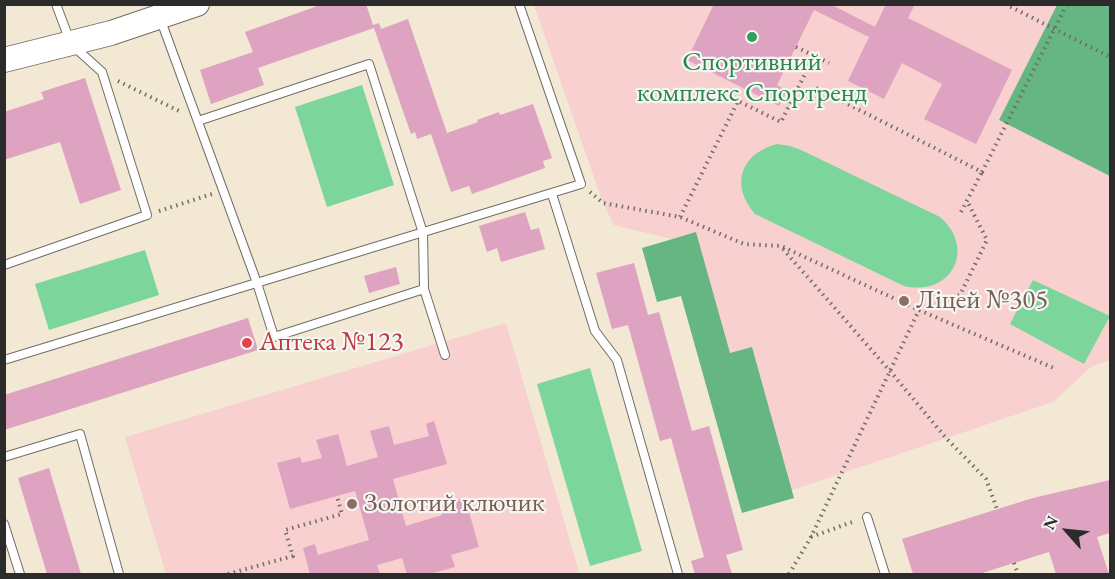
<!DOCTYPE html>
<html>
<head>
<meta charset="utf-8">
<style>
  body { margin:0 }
  #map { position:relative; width:1115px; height:579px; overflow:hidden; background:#f2e8d4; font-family:"EB Garamond",serif }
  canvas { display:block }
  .frame { position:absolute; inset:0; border:6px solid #2b2b2b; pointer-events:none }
  .north { position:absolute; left:1037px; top:501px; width:60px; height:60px; -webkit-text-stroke:4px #f6f6f2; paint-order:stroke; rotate:297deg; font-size:16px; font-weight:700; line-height:24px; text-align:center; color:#2b2b2b }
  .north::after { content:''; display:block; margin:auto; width:21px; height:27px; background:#2b2b2b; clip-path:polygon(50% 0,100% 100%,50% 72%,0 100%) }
</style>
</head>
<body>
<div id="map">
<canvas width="1115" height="579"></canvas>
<div class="frame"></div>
<div class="north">N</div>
</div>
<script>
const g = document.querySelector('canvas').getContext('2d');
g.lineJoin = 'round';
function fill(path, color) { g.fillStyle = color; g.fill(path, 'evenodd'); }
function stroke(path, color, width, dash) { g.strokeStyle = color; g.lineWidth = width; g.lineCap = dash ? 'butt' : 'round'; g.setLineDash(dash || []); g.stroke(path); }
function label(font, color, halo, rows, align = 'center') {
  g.font = font + ' "EB Garamond",serif'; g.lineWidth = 4.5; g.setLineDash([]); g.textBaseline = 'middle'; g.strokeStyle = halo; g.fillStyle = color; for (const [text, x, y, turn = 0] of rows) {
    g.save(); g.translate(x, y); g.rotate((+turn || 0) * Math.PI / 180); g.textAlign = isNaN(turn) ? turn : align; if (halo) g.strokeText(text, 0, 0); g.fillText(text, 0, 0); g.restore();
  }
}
fill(new Path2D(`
  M534 5H1110V360L1092 366 1053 402 754 503 680 241 614 225 603 203Z
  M506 323 579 572 570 574H166L125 437Z`), '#f7d0cf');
fill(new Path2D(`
  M362 85 394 185 327 207 295 107Z
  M777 144 790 146 801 150 940 217C977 249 951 297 904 286L755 214C730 185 740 154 777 144Z
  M145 250 159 295 49 330 35 284Z
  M1033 280 1110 316 1084 364 1010 324Z
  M590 368 642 551 590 566 537 384Z`), '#7cd59a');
fill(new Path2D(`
  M1057 5H1110V176L999 120Z
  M696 232 730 353 752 347 794 498 742 513 681 296 657 302 642 248Z`), '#65b682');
fill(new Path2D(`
  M323 4H366L373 25 379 23 381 29 408 19 447 133 478 122 477 120 499 112 500 115 533 104 552 158 543 161 545 168 472 194 469 186 451 192 431 134 417 139 415 132 411 134 374 28 258 68 264 85 211 104 200 70 253 52 245 32Z
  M714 4H830L875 27 886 4H915L908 18 1012 70 976 144 924 119 942 84 902 63 884 99 848 81 869 37 814 10 777 85 787 91 779 106 687 60Z
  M85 78 121 190 80 204 60 142 4 160V112L44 99 41 92Z
  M525 212 531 230 539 228 545 249 501 262 497 248 487 252 479 226Z
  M634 263 648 315 659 312 692 431 709 426 743 550 726 555 732 574H695L691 561 704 557 671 438 660 441 628 325 612 329 596 273Z
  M396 267 400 284 369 293 364 276Z
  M248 318 258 350 4 430V395Z
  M434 421 447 464 393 479 406 526 442 515 440 505 465 498 479 547 451 555 455 567 430 574H407L402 558 377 565 380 574H310L303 548 315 544 318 555 369 540 355 491 290 509 277 463 300 457 302 463 322 458 316 440 338 434 347 466 378 457 370 431 389 426 394 445 429 436 426 424Z
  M49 468 81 574H47L18 478Z
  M1110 480V533L1097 537 1109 574H1056L1049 552 979 574H913L902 539 1033 498Z`), '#dda3c0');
const lane = new Path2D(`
  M160 18 257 283 274 337 424 289
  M198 121 369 64 423 233 424 289 445 355
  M552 194 595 331 617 360 678 574
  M4 265 147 215 102 72 71 44 56 4
  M4 360 581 184 519 4
  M4 457 80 434 119 574
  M867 517 885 574
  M4 524 20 574`);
const secondary = new Path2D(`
  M4 60 111 33 197 4`);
stroke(lane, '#716d66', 10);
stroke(secondary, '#716d66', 26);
stroke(new Path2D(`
  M1005 4 1110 57
  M796 47 829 63
  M118 81 179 111
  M816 88 982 172 1067 4
  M590 192 603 203 680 217 744 244 781 246 919 310 1056 369
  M159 211 212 194
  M961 212 982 172
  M680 217 738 101 781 122 814 56
  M783 249 890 371 946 438 986 479 997 509
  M811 537 855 521
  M1014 563 1018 574
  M228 574 293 556 285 530 342 514 337 496
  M789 574 811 537 919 310 960 295 987 240 967 201`), '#716d66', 4, [1.5, 4.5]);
stroke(lane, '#fff', 8);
stroke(secondary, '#fff', 24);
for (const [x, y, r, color] of [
  [752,37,6,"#2e9e5b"],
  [904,301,6,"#8d6e63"],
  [247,343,6,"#e0444e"],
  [352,504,6,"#8d6e63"]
]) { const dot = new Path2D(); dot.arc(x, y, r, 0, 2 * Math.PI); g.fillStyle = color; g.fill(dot); stroke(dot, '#f6f6f2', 2); }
label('27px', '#27864d', '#f6f6f2', [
  ["Спортивний",752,63],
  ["комплекс Спортренд",752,94]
]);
label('27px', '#785e54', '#f6f6f2', [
  ["Ліцей №305",916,301],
  ["Золотий ключик",364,504]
], 'left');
label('27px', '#be3a42', '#f6f6f2', [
  ["Аптека №123",259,343]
], 'left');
</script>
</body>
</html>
